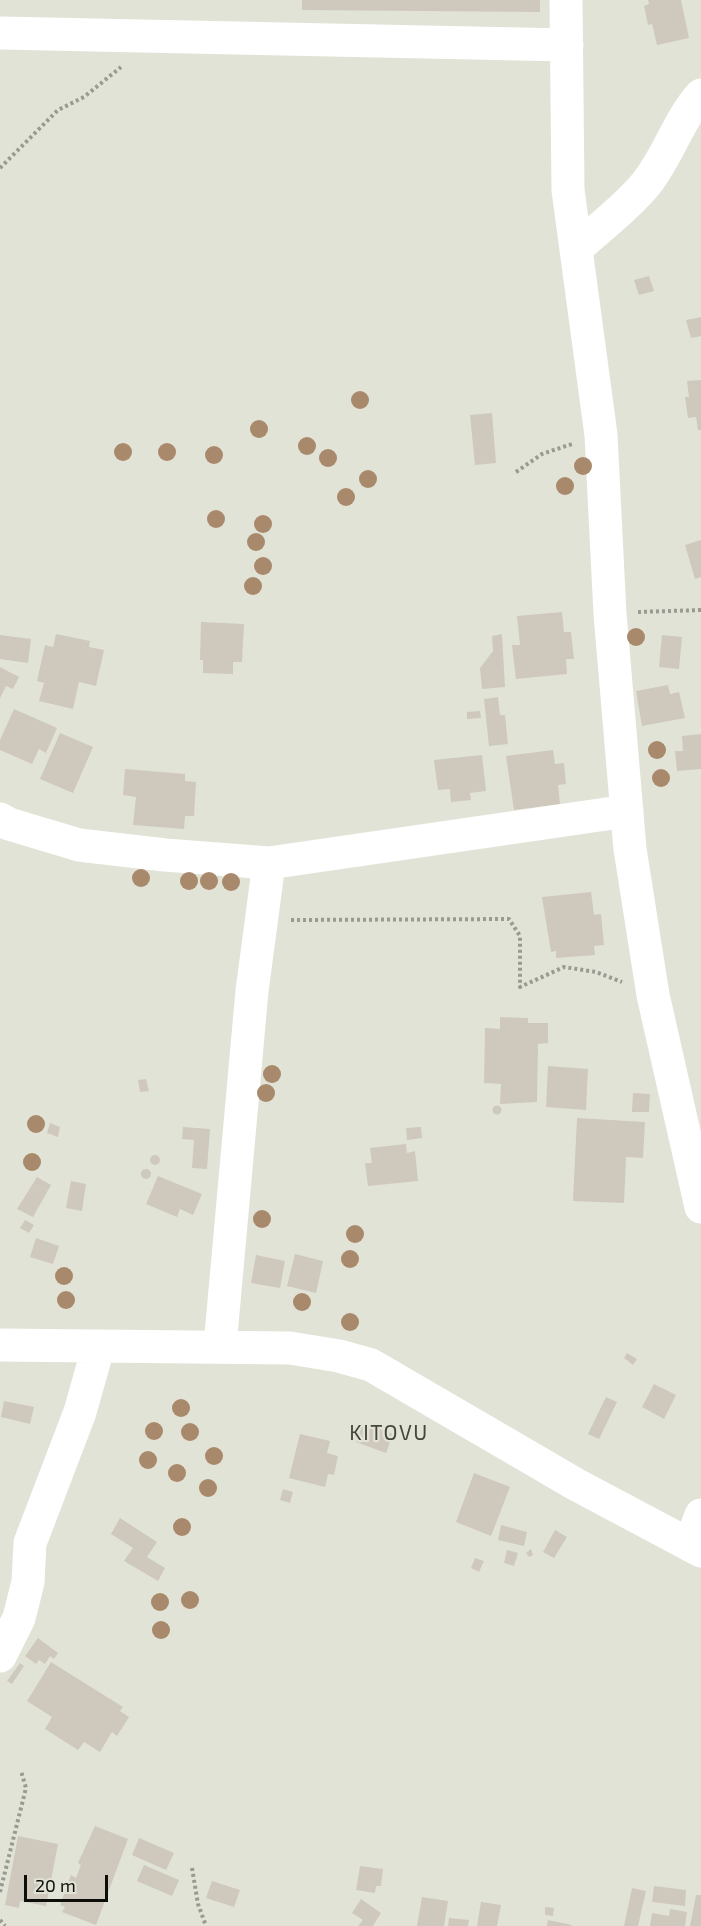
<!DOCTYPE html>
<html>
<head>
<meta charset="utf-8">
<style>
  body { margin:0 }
  #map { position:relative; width:701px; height:1926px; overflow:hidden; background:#e2e3d7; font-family:"Exo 2",sans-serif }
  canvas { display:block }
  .scale { position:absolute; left:24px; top:1875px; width:84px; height:27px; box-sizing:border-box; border:3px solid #0d0d09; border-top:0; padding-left:8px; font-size:18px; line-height:21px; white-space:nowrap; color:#0d0d09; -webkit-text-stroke:4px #e2e3d7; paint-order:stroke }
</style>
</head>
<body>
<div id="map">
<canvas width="701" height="1926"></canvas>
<div class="scale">20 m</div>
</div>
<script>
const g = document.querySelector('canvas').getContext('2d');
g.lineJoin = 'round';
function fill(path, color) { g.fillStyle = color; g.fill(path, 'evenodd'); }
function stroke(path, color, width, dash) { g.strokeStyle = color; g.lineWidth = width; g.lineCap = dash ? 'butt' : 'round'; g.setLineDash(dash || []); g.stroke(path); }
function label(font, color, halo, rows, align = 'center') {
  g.font = font + ' "Exo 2",sans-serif'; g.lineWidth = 4.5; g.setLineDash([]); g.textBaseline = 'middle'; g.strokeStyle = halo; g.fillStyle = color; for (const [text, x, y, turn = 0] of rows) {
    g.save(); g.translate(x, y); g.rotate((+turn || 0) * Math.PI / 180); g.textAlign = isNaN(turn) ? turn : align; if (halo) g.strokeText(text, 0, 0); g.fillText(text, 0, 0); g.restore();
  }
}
fill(new Path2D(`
  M302 0H540V12L302 10Z
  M648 0H681L689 38 657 45 652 24 648 25 644 6 649 4Z
  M649 276 654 291 639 295 634 280Z
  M701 317V336L691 338 686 320Z
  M701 380V430H698L696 417 688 418 685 397H689L687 381Z
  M492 413 496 463 475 465 470 415Z
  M701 540V577L695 579 685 545Z
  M562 612 564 632H571L574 659H566L567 674 516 679 512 645H520L517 616Z
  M201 622 244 624 242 662H233V674L203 673V660H200Z
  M56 634 90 641 89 647 104 650 96 686 79 682 73 709 39 701 44 683 37 681 45 645 53 647Z
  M502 634 505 687 482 689 480 668 493 651 492 636Z
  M0 635 31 639 28 663 0 659Z
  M662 635 682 637 679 669 659 667Z
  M0 667 19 677 13 689 6 686 0 698Z
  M668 685 670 694 679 692 685 718 642 726 636 691Z
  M498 697 500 715H505L508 744 489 746 484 699Z
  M14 709 57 728 46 753 39 749 32 764 0 750V740Z
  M480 711 481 718 467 719V712Z
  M60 733 93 747 73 793 40 779Z
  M701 734V769L677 771 675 751H683L682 736Z
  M553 750 555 764 564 763 566 784 558 785 560 804 514 810 506 756Z
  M482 755 486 791 470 793 471 800 451 802 450 789 438 790 434 760Z
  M125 769 185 774V781L196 782 194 816H185L184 829 133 825 136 797 123 795Z
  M591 892 594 915 601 914 604 945 594 946 595 955 556 958V951L551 952 542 897Z
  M500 1017 528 1018V1023H548V1043L538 1044 537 1102 500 1104 501 1084 484 1083 485 1028 500 1029Z
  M548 1066 588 1069 586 1110 546 1107Z
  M146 1079 149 1091 140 1092 138 1080Z
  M633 1093 650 1094 649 1112H632Z
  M492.5 1110a4.5 4.5 0 1 1 9 0a4.5 4.5 0 1 1-9 0Z
  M577 1118 645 1122 643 1158 626 1157 624 1203 573 1201Z
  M50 1123 60 1127 58 1137 47 1133Z
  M183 1127 210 1129 207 1169 192 1168 194 1140 182 1139Z
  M421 1127 422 1138 407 1140 406 1128Z
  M406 1144 407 1153 415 1151 418 1181 368 1186 365 1163H372L370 1148Z
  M150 1160a5 5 0 1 1 10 0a5 5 0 1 1-10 0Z
  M141 1174a5 5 0 1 1 10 0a5 5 0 1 1-10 0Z
  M158 1176 202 1194 193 1215 180 1209 177 1217 146 1204Z
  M37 1177 51 1185 33 1217 17 1209Z
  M71 1181 86 1184 82 1211 66 1208Z
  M25 1220 34 1225 29 1233 20 1228Z
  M36 1238 59 1246 53 1264 30 1257Z
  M295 1254 323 1261 316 1293 287 1286Z
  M256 1255 285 1261 280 1288 251 1283Z
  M627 1353 637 1359 633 1365 624 1358Z
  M654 1384 676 1395 664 1419 642 1407Z
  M606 1397 617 1402 599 1439 588 1434Z
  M4 1401 34 1407 30 1424 1 1417Z
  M363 1423 393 1434 386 1453 356 1442Z
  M300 1434 330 1441 327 1453 338 1456 334 1475 328 1474 325 1487 289 1478Z
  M474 1473 510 1487 491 1536 456 1522Z
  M283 1489 293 1492 290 1503 280 1500Z
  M120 1518 157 1542 147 1557 165 1568 158 1581 124 1561 133 1548 111 1534Z
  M501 1525 527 1532 524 1546 498 1540Z
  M555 1530 567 1537 554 1558 543 1552Z
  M531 1549 533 1555 529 1557 526 1553Z
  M507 1550 518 1553 514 1566 504 1563Z
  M475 1558 484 1561 479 1572 471 1568Z
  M38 1638 58 1653 54 1659 50 1656 45 1664 39 1660 36 1664 25 1656Z
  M51 1662 123 1707 120 1711 129 1717 117 1736 112 1732 100 1752 84 1742 78 1750 45 1729 52 1717 27 1701Z
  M20 1663 24 1666 12 1684 7 1681Z
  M95 1826 128 1839 96 1925 62 1912 65 1907 60 1905 71 1875 76 1878 81 1865 78 1863Z
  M18 1836 58 1844 46 1906 20 1901 19 1908 5 1905Z
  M139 1838 174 1853 166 1870 132 1855Z
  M144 1865 179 1880 172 1896 137 1881Z
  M360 1866 383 1869 381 1886H376L375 1893 356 1890Z
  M212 1881 240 1890 234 1907 206 1898Z
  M654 1886 686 1890 685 1906 652 1902Z
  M632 1888 646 1891 638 1926H624Z
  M696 1895H701V1926H690Z
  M422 1897 448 1901 444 1926H417Z
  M361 1899 381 1913 373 1926H358L363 1920 352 1913Z
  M481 1902 501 1905 497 1926H477Z
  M545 1907 554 1908 553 1916 545 1915Z
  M670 1909 687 1912 685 1926H650L652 1913 669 1916Z
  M449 1918 469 1920 468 1926H448Z
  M548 1920 572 1925V1926H547Z`), '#cfc8bd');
stroke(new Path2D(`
  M0 168 58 110 84 97 121 67
  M516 472 542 454 572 444
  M638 612 701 610
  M291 920 509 919 520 936V987L564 967 596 972 622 982
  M192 1868 198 1904 206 1926
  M0 1892 26 1788 21 1771
  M0 1920 5 1926`), '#999a91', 4, [3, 3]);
stroke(new Path2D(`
  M566 0 568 190 601 435 610 614 630 849 653 995 701 1207
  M0 33 567 45
  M577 248C600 227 626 208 645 185 668 157 677 122 701 95
  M0 819 9 824 79 845 165 855 269 863 627 811
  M0 1345 290 1348 339 1356 371 1365 577 1485 701 1551
  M220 1346 252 991 269 863
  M690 1544 701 1515
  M0 1656 19 1618 28 1582 30 1543 80 1412 98 1348`), '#fff', 33);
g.fillStyle = '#a9896b';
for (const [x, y] of [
  [360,400],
  [259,429],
  [307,446],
  [123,452],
  [167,452],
  [214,455],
  [328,458],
  [583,466],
  [368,479],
  [565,486],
  [346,497],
  [216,519],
  [263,524],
  [256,542],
  [263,566],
  [253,586],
  [636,637],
  [657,750],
  [661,778],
  [141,878],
  [189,881],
  [209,881],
  [231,882],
  [272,1074],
  [266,1093],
  [36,1124],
  [32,1162],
  [262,1219],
  [355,1234],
  [350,1259],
  [64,1276],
  [66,1300],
  [302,1302],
  [350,1322],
  [181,1408],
  [154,1431],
  [190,1432],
  [214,1456],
  [148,1460],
  [177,1473],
  [208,1488],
  [182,1527],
  [190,1600],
  [160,1602],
  [161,1630]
]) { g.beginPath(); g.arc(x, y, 9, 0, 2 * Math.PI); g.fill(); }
g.letterSpacing = '1.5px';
label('21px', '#45463b', '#e2e3d7', [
  ["KITOVU",389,1433]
]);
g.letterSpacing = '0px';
</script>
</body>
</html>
